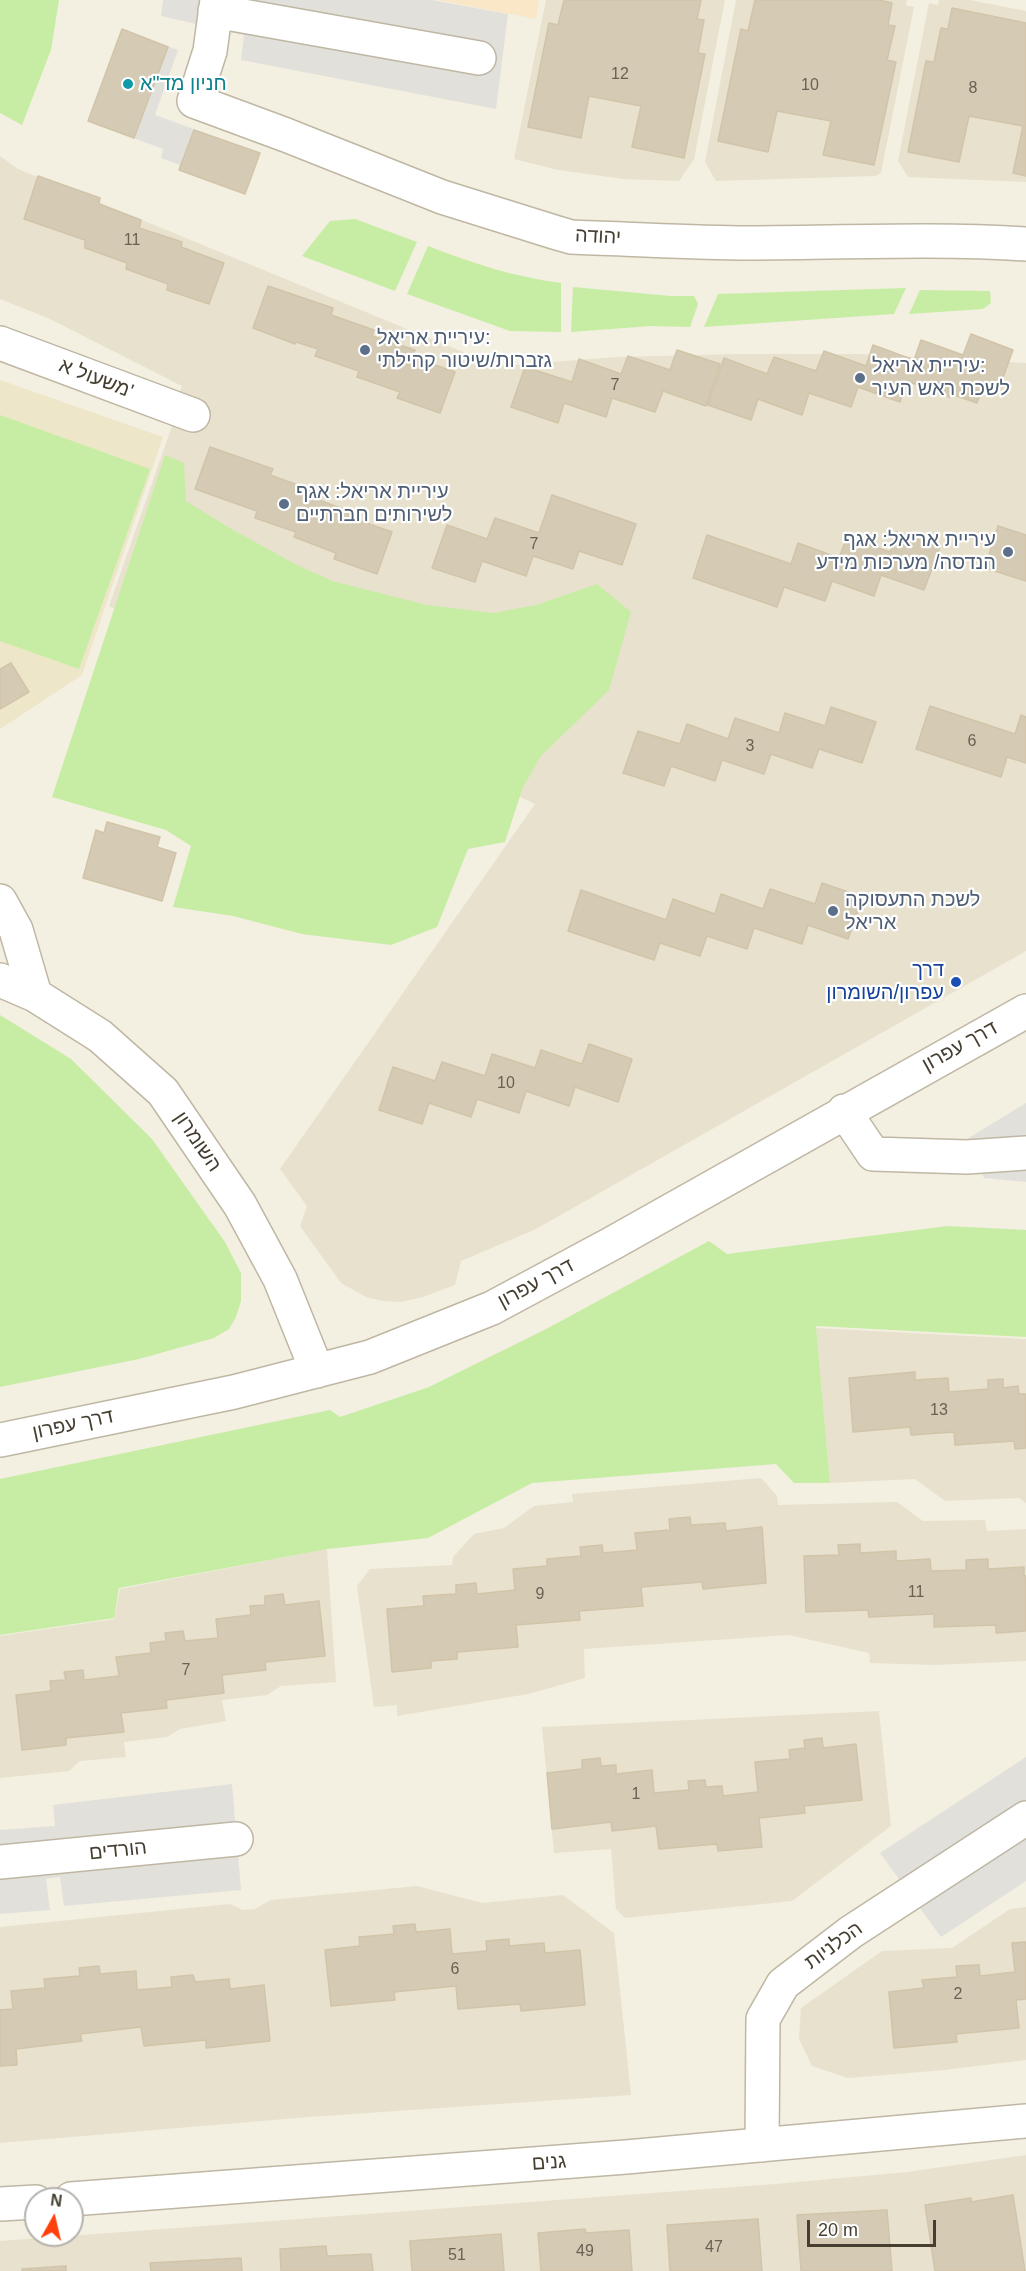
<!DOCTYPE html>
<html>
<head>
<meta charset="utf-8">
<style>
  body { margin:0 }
  #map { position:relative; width:1026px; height:2271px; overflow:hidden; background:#f3efe1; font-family:Helvetica,sans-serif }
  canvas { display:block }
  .north { position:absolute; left:24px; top:2187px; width:60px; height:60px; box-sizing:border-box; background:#fff; border:2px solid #b5b2ad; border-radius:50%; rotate:8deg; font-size:16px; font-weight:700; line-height:24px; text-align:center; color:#453e31 }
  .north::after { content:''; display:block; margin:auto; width:21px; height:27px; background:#ff400c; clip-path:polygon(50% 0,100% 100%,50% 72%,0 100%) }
  .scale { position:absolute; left:807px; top:2220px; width:129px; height:27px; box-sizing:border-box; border:3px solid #453e31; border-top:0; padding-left:8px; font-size:18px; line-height:21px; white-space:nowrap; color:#453e31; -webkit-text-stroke:4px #fff; paint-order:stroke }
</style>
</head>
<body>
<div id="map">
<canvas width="1026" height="2271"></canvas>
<div class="north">N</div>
<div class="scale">20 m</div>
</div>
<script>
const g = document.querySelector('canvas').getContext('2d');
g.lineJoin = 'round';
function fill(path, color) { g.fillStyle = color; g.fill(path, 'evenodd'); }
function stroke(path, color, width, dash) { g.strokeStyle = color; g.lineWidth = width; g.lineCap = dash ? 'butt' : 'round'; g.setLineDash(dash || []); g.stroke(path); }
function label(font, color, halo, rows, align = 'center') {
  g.font = font + ' Helvetica,Heebo,sans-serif'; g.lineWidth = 4.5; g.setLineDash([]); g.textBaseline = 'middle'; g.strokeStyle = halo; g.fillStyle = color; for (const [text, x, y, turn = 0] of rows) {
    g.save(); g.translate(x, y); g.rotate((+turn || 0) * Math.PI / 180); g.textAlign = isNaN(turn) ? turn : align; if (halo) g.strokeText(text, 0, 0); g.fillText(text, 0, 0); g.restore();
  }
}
fill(new Path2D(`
  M546 0H725L694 159 679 181 624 179 558 170 514 159Z
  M736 0H907L906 5 914 7 881 173 875 176 716 181 705 162Z
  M939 0H970L1026 11V182L908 177 898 161 929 3 938 5Z
  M0 156 18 169 497 366 618 357 739 354H861L1026 363V951L536 1229 461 1261 455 1285 423 1297 401 1302 383 1301 366 1297 341 1283 300 1226 307 1206 280 1169 535 804 109 606 172 426 168 424 182 386 50 319 0 299Z
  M816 1328 1026 1339V1503L1019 1498 945 1501 915 1479 830 1483Z
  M761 1478 777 1496 778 1505 897 1502 923 1521 985 1520 987 1531 1026 1529V1661L935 1665 870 1663 869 1653 789 1635 584 1649 585 1678 528 1694 397 1716V1705L374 1707 357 1586 370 1569 452 1565 453 1557 474 1534 504 1528 534 1506 573 1502 572 1494Z
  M327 1549 336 1682 281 1686 267 1695 222 1700 226 1721 180 1729 167 1737 124 1742 126 1757 80 1761 69 1771 0 1778V1636L114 1619 120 1589Z
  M879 1711 891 1826 792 1901 625 1918 616 1909 611 1849 554 1853 542 1727Z
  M417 1886 482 1903 563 1895 614 1933 631 2095 309 2117 0 2143V1927L230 1904 243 1910 255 1909 271 1900Z
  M1026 1907V2060L944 2070 848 2078 812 2066 799 2039 801 2008 882 1951 952 1948 1010 1909Z
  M1026 2155V2271H0V2241L775 2184 907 2172Z`), '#e8e1ce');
fill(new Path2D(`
  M438 0H539L536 19Z`), '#f9e7c8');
fill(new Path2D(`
  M0 380 163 437 82 675 0 729Z`), '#eee6c9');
fill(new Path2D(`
  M0 0H59L51 50 22 125 0 113Z
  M355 219 417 242 395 291 302 256 330 221Z
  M428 246C471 263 515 277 561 283V332L510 331 407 294Z
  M573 287 671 296H694L698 304 690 327 651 326 571 332Z
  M906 288 894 314 704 327 718 294Z
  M920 290 990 291 991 303 983 309 909 314Z
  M0 415 150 469 79 669 0 641Z
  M165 455 184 463 186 501 226 526 295 564 332 581 427 605 493 613 536 605 597 584 631 612 609 690 541 756 523 787 505 842 468 849 437 927 391 945 302 934 233 916 173 907 191 846 166 830 52 797Z
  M0 1015 71 1059 152 1139 225 1242 241 1273V1301L236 1317 229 1329 214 1338 139 1359 0 1387Z
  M948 1226 1026 1230V1337L816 1326 830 1483H794L776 1464 532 1483 428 1538 328 1549 119 1588 114 1618 0 1635V1479L330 1410 340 1417 429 1387 548 1328 709 1241 727 1254Z`), '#c7eda4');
fill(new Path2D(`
  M163 0H432L508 14 496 109 241 60 244 35 161 16Z
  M122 29 178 50 155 115 260 153 245 194 179 170 180 165 161 158 163 149 88 121Z
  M1026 1103V1182L984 1178 967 1139Z
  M1026 1757V1881L941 1937 880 1853Z
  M232 1784 241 1890 64 1906 60 1877 46 1879 50 1910 0 1914V1830L55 1826 53 1805Z`), '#e2e0db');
const building = new Path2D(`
  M564 0H701L697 19 704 20 698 53 705 54 684 158 632 147 641 106 589 96 581 138 528 127 549 23 558 25Z
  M755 0H879L892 3 888 25 895 26 887 60 896 62 874 165 823 155 831 121 777 111 768 152 718 141 741 29 748 31Z
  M952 8 1026 23V176L1013 173 1023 126 969 116 959 162 908 152 926 61 934 62 941 28 948 29Z
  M122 29 168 47 134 138 88 121Z
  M194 130 260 153 245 194 179 170Z
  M38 176 100 198 99 204 141 220 139 228 182 242 181 247 224 263 209 304 167 290 168 284 126 269 127 263 85 248V240L24 219Z
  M268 286 333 308 331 315 374 330 372 336 415 350 412 357 455 372 440 413 397 398 400 392 357 377 359 371 315 356 318 349 296 342 295 344 253 328Z
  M971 334 1013 350 998 391 983 386 977 403 951 394 950 397 907 381 900 402 858 387 851 407 809 393 802 415 758 399 751 420 708 405 724 358 767 374 774 357 816 371 824 351 866 366 873 345 914 360 921 340 963 355Z
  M677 350 720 364 706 406 663 391 655 412 612 398 606 417 564 403 558 423 511 407 525 367 572 382 579 359 621 374 628 356 670 370Z
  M210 447 273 469 270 475 314 491 311 497 351 512 349 517 392 532 377 574 334 559 336 553 294 537 296 532 255 518 257 511 195 489Z
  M552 495 636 524 622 565 579 551 573 569 533 556 526 576 482 561 475 582 432 568 447 525 487 539 495 518 539 533Z
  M998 526 1026 535V581L985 568Z
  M896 532 940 547 924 590 881 575 874 596 832 581 825 601 784 587 777 607 693 578 707 535 791 564 798 543 839 558 847 537 890 552Z
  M11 663 29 692 0 709V669Z
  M930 706 1015 734 1021 715 1026 717V763L1007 757 1001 777 916 749Z
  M831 707 876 722 862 763 819 749 812 768 771 754 764 774 722 760 715 781 671 766 664 786 623 773 638 731 680 744 687 724 728 739 735 718 779 733 785 713 825 726Z
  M107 822 160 837 157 847 176 853 162 901 83 878 96 830 104 833Z
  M822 883 863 897 848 939 808 925 802 944 754 928 747 949 707 936 700 956 660 943 654 960 568 931 581 890 666 920 673 899 715 914 721 894 763 909 770 889 815 904Z
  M589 1044 632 1059 618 1102 575 1087 569 1106 526 1091 519 1113 477 1099 471 1117 429 1103 422 1124 379 1110 393 1067 435 1081 442 1062 485 1076 492 1054 535 1068 541 1050 582 1064Z
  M915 1372V1380L948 1378 949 1392 988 1389V1380L1003 1379V1388L1018 1386 1019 1394H1026V1448L1015 1449 1014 1441 955 1445 954 1432 911 1435 910 1427 853 1432 849 1378Z
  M690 1517 691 1525 725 1523 726 1531 762 1527 766 1583 703 1589 702 1582 641 1587 643 1606 579 1611 580 1620 516 1625 518 1647 457 1652V1659L431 1661V1668L392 1672 387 1609 424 1606 423 1596 456 1594V1585L476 1583 477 1594 515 1590 513 1569 547 1566V1559L581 1556 580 1547 602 1545 603 1553 637 1550 635 1533 670 1530 669 1519Z
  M860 1544V1553L896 1551V1561L930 1559 931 1571 966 1570V1560L988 1559V1569L1024 1567V1576H1026V1631L996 1633V1625L934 1627V1614L869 1617 868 1610 806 1612 804 1556 839 1555 838 1545Z
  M283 1594 285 1605 319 1601 325 1656 265 1662 266 1670 222 1675 224 1693 166 1700 167 1708 121 1713 124 1732 66 1738V1745L22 1750 16 1695 51 1691 50 1681 66 1680 64 1672 83 1670 84 1680 119 1676 116 1657 151 1653 150 1643 166 1641 165 1633 183 1631 185 1641 218 1638 216 1619 251 1615 250 1606 265 1605V1596Z
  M822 1738 823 1748 856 1744 862 1800 804 1806 805 1813 759 1818 762 1847 718 1851 717 1844 659 1849 656 1826 612 1831 611 1822 552 1829 547 1773 582 1769V1760L600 1758 601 1766 616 1765V1774L652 1770 654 1793 689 1790 688 1781 705 1780 706 1787 722 1786 723 1796 758 1792 755 1762 790 1759 789 1750 805 1748 804 1740Z
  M415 1924 416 1932 450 1929 452 1954 487 1951 486 1941 509 1939V1946L544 1943 545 1953 580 1950 585 2005 521 2011 520 2004 458 2009 456 1986 394 1992 395 2000 331 2006 325 1950 360 1946 359 1937 394 1934 393 1926Z
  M1026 1942V1999L1016 2000 1019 2028 956 2034 957 2042 894 2048 889 1992 924 1988 922 1980 957 1977 956 1966 979 1965 980 1976 1015 1972 1012 1943Z
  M99 1966 100 1974 136 1971 137 1990 172 1987 171 1977 193 1975 195 1982 229 1979 230 1989 264 1985 270 2041 206 2048V2040L144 2046 141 2027 80 2034 82 2041 16 2049 17 2065 0 2066V2010L13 2009 11 1991 45 1988 44 1979 80 1976 79 1968Z
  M1013 2195 1025 2271H935L925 2205 971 2198V2202Z
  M887 2210 892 2271H801L797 2215Z
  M758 2219 762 2271H670L667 2225Z
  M585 2229 586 2233 629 2230 632 2271H541L538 2233Z
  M501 2234 504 2271H412L410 2241Z
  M326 2246 327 2256 371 2254 373 2271H281L280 2249Z
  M241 2258 242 2271H151L150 2263Z
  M66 2266V2271H22V2269Z`);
fill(building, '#d5cbb5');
stroke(building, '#d1c4a8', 1.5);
const minor = new Path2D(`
  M217 0 210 51 194 101 286 135 442 197 554 232 571 237C627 239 683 242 739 243 835 243 930 238 1026 244
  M215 11 479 58
  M0 343 193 415
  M0 901 16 930 35 995
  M0 980 35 995 100 1036 163 1092 240 1205 280 1279 317 1371
  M844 1111 873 1154 967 1157 1026 1153
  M0 1440 234 1392 370 1357 492 1308 611 1244 1026 1011
  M0 1862 236 1839
  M762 2145 763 2019 783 1984 851 1932 1026 1818
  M71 2199 626 2157 1026 2121
  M0 2204 36 2202`);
stroke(minor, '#bfb7a3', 36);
stroke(minor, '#fff', 33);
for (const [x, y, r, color] of [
  [128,84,6,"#0f9aa8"],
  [365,350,6,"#5c6f8a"],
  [860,378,6,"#5c6f8a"],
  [284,504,6,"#5c6f8a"],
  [1008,552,6,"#5c6f8a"],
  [833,911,6,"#5c6f8a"],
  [956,982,6,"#1a4fb4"]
]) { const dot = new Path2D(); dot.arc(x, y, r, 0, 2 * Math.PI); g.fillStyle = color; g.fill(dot); stroke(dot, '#fff', 2); }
label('16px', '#696152', null, [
  ["12",620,75],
  ["10",810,86],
  ["8",973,89],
  ["11",132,241],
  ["7",615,386],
  ["7",534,545],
  ["6",972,742],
  ["3",750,747],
  ["10",506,1084],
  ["13",939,1411],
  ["11",916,1593],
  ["9",540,1595],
  ["7",186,1671],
  ["1",636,1795],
  ["6",455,1970],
  ["2",958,1995],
  ["47",714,2248],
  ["49",585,2252],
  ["51",457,2256]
]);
label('20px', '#0d838f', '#fff', [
  ["חניון מד\"א",140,84]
], 'left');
label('20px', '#453e31', '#fff', [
  ["יהודה",598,237,3],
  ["משעול א'",96,379,21],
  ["דרך עפרון",960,1047,-29],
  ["השומרון",197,1142,56],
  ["דרך עפרון",536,1284,-28],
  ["דרך עפרון",73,1425,-12],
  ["הורדים",118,1851,-6],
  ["הכלניות",834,1946,-36],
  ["גנים",549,2163,-4]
]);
label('20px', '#4e5e75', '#fff', [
  ["עיריית אריאל:",377,338],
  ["גזברות/שיטור קהילתי",377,361],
  ["עיריית אריאל:",872,366],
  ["לשכת ראש העיר",872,389],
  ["עיריית אריאל: אגף",296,492],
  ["לשירותים חברתיים",296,515],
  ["עיריית אריאל: אגף",996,540,"right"],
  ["הנדסה/ מערכות מידע",996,563,"right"],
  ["לשכת התעסוקה",845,900],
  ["אריאל",845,923]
], 'left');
label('20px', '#164399', '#fff', [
  ["דרך",944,970],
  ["עפרון/השומרון",944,993]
], 'right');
</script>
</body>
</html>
